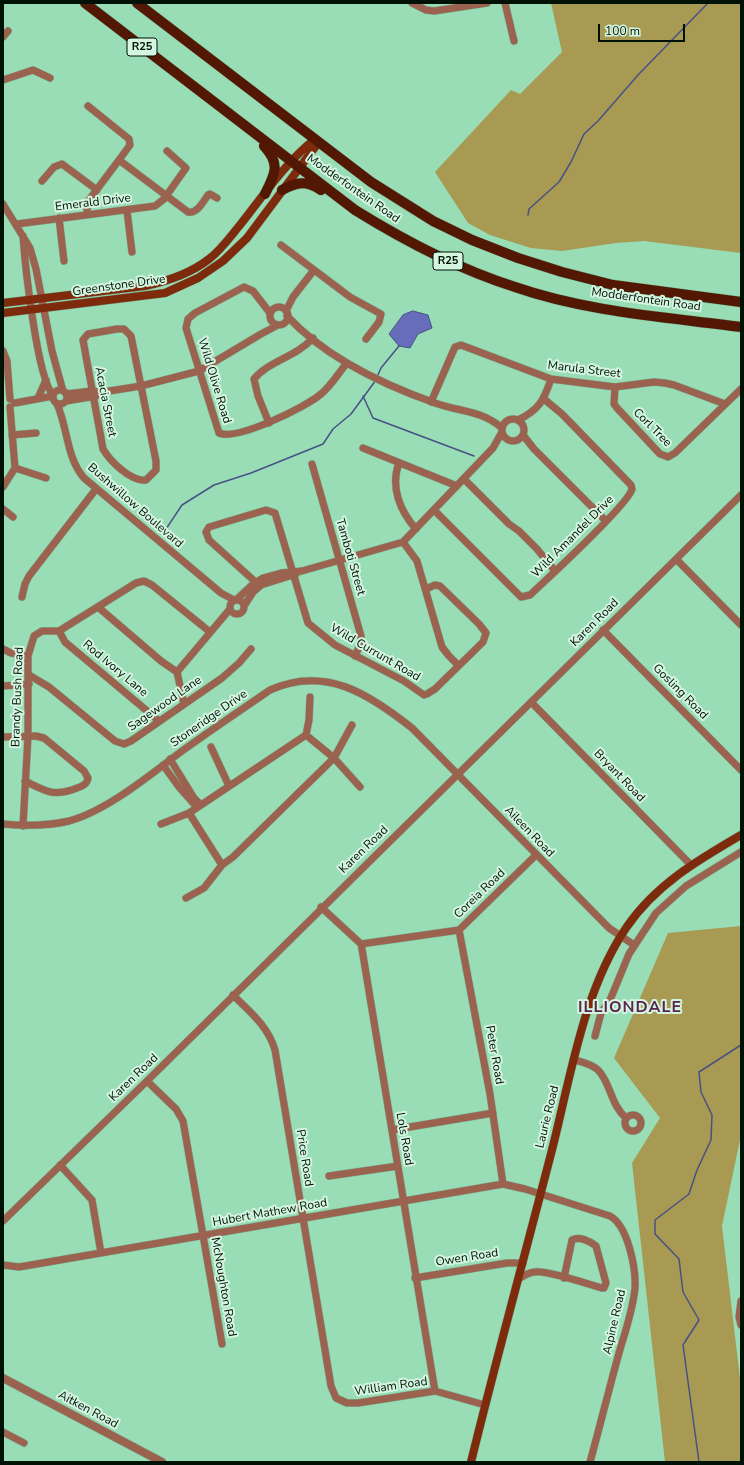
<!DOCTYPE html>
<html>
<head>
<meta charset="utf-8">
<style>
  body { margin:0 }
  #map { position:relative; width:744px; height:1465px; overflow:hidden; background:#98ddb5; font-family:"Nunito Sans",sans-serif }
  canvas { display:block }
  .frame { position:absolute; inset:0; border:4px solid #001105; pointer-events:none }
  .scale { position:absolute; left:598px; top:24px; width:87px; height:18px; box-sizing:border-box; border:2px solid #001105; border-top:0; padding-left:5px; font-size:12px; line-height:14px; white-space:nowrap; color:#001105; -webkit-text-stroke:3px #d4f5e0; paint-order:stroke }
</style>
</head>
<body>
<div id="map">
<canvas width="744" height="1465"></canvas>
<div class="frame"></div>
<div class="scale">100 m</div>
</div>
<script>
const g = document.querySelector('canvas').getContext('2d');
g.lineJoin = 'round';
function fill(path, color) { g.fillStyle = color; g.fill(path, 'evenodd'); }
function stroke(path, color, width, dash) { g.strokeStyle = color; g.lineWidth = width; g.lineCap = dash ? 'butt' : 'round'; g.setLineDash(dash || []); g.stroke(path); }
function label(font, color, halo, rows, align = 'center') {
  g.font = font + ' "Nunito Sans",sans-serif'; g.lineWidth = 4; g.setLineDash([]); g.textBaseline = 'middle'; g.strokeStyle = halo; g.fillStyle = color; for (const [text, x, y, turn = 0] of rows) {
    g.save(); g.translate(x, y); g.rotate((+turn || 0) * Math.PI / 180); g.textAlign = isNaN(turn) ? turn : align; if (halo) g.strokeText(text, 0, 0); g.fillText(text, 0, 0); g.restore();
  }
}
fill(new Path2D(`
  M551 3H741V253L644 241 616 243 562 251 531 248 490 235 468 223 435 172 511 90 520 94 562 52Z
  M741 926V1135L722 1226 741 1387V1462H665L632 1163 660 1118 614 1058 668 933Z`), '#a89a53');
const water = new Path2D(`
  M413 311 428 315 432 328 418 334 410 348 399 346 389 334 403 315Z`);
fill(water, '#676dbb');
stroke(water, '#485184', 1);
stroke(new Path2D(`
  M528 215 529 209 559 182 571 162 584 134 598 121 638 75 708 3
  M377 377 381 368 399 346
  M363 396 373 418 474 456
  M164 532 182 505 214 485 251 473 323 444 333 429 351 414 376 380
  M699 1462 683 1345 699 1320 683 1292 679 1259 655 1234V1220L689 1194 697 1170 711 1140 712 1115 701 1092 699 1072 741 1045`), '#485184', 1.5);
const minor = new Path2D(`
  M412 3 426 10 434 11 487 3
  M505 3 514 41
  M3 37 8 31
  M3 80 33 70 50 78
  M88 106 129 139 130 145 119 160
  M42 181 54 167 62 164 97 190
  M3 204 30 248 36 269 52 351 63 391
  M127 211 132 252
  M87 215V206L89 200 119 160 188 212C197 214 203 202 208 195L210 194 217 198
  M59 218 64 261
  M17 224 155 206 164 199 186 168 167 151
  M23 236C25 264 37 378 53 395
  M281 245 350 297 381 314 379 322 366 339
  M270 316a9 9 0 1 1 18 0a9 9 0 1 1-18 0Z
  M286 311 293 297 314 270
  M270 313 253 291 244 287 195 313 188 319 186 328 219 433C237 441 306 407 321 394 331 386 338 374 346 364
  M287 316C325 357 384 385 435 403 460 412 481 410 502 428
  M117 329H124L131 336 156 461V470L146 480C131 482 110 461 103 449L83 340 88 334Z
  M3 351 7 361 10 399
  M615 387 614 404 617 408 660 454 668 457 675 453 741 389
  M53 397a7 7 0 1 1 14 0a7 7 0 1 1-14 0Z
  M66 394 92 391 103 392 141 386 199 371 261 334 278 325
  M38 398 46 380
  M66 401 96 396
  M431 402 455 347 461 345 551 379 615 387 654 382 665 383 674 385 725 404
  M15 403 53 396
  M57 404C68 428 66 457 84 478L221 593 234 600
  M502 430a11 11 0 1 1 22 0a11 11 0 1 1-22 0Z
  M518 420C539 410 544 400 551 379
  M269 423 258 396 254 379C267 362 296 357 313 338
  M12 435 36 433
  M523 435 534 449 606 521
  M363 448 457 486
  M399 463C390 487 400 511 416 529
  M312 464 361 636 360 645 355 656
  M15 468 46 478
  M464 479 509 524 519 531 537 549 555 571
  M3 487 15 468 10 407
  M3 509 13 517
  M435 511 521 597 530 595C547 579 629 504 632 489L631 485 562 414 544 399
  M403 542 417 561 442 647 449 656 458 665
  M676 559 741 625
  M260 586 209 540 206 532 209 527 266 510 275 513 308 623 335 645 404 681 424 695 427 694 435 689 483 642 486 633 479 624 440 586 435 585 426 589
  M22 597 25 584 29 576 96 489
  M230 607a7 7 0 1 1 14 0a7 7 0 1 1-14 0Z
  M236 600 252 585 263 578 281 573 302 571 403 542 493 448 502 432
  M244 606 253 592 261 585 296 574
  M98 607 161 661 177 672
  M603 630 741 770
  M59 631 65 642 159 721
  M3 649 11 653 28 656
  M29 675 49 687 115 741 124 744 131 741 222 678 239 663 251 649
  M3 686 29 684
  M531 702 691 865
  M184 704 177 672 230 609
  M306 735 334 758 360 787
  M3 737 36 736 44 738 84 771 88 778C87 784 83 786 77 788 54 797 47 792 25 781
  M211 747 229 786
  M170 759 194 798 201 805
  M163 765 179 787 194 804
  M189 813 222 865
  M3 824C25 826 48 826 69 821 107 811 151 774 182 751 211 730 241 710 270 690 325 665 369 694 412 728L609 928 634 945
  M161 824 189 813 306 735 309 720 310 697
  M23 826 28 736V656L34 636 42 631H59L136 583 144 581 152 585 210 632
  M186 898 204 888 222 865 233 857 334 758 352 725
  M321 907 361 944 362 949 435 1391
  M459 930 490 1094 503 1184
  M361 944 459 930 536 855
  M233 995C250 1012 268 1026 275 1050L331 1386 336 1398 347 1403H358L435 1391 485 1405
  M595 1036 601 1013 610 1000 629 954 656 913 686 886 741 852
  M575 1060C582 1062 592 1064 598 1070 611 1083 610 1104 626 1118
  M147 1081 176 1109 183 1121 222 1344
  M625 1123a8 8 0 1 1 16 0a8 8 0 1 1-16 0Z
  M392 1130 493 1113
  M60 1165 92 1200 101 1253
  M329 1176 398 1166
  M3 1221 147 1081 741 495
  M3 1265 19 1267 503 1184 525 1189 610 1216C628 1226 636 1268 635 1288 633 1310 625 1332 619 1353 609 1389 600 1426 590 1462
  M415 1278 507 1263H523
  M518 1279C524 1276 529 1272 535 1272 547 1270 587 1284 602 1288H604L606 1283 596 1246C590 1241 579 1236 572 1240L564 1278
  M741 1301 739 1317 741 1325
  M3 1432 24 1443`);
const tertiary = new Path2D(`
  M3 1378 162 1462`);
const secondary = new Path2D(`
  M3 303 145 286C168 281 190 274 209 259 221 250 230 237 240 225 263 196 285 163 314 140
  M3 313 165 293 198 278 223 261 247 238 318 143
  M471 1462C497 1356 526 1251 553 1146 571 1074 584 990 626 928 655 885 698 860 741 835`);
const primary = new Path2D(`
  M85 3 355 210C405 241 458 269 515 287 587 312 666 317 741 327
  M137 3 371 182 433 221 472 240 518 258 562 272 613 285 741 302
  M264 146C281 164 275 174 265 194
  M282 190C297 182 306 180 321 190`);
stroke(minor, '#7db895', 8);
stroke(tertiary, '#7db895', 9);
stroke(secondary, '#7db895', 9);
stroke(primary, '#7db895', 11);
stroke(minor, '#9b624f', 7);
stroke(tertiary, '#9b624f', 8);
stroke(secondary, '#7e2a0c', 8);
stroke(primary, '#521804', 10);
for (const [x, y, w] of [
  [142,47,30],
  [448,261,30]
]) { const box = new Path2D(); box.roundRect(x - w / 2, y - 9, w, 18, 3); g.fillStyle = '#d4f5e0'; g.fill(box); stroke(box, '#001105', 1); }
label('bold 11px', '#001105', null, [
  ["R25",142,47],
  ["R25",448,261]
]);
label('12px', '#001105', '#d4f5e0', [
  ["Modderfontein Road",353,189,35],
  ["Emerald Drive",93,203,-7],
  ["Greenstone Drive",119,286,-8],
  ["Modderfontein Road",646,300,8],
  ["Marula Street",584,370,7],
  ["Wild Olive Road",214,381,73],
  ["Acacia Street",105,402,79],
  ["Corl Tree",652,428,45],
  ["Bushwillow Boulevard",135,506,41],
  ["Wild Amandel Drive",573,537,-45],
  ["Tamboti Street",350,557,74],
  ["Karen Road",595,623,-45],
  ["Wild Currunt Road",375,653,30],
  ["Rod Ivory Lane",115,669,40],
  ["Gosling Road",680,692,45],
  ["Brandy Bush Road",18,697,-88],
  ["Sagewood Lane",165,704,-35],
  ["Stoneridge Drive",209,719,-35],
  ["Bryant Road",619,776,46],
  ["Aileen Road",529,832,46],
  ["Karen Road",364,850,-44],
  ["Coreia Road",480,894,-44],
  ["Peter Road",494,1055,80],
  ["Karen Road",134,1078,-44],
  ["Laurie Road",548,1117,-76],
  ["Lols Road",404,1139,80],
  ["Price Road",304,1158,81],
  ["Hubert Mathew Road",270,1213,-10],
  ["Owen Road",467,1258,-9],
  ["McNoughton Road",223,1287,80],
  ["Alpine Road",615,1322,-77],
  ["William Road",391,1387,-8],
  ["Aitken Road",88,1410,28]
]);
g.letterSpacing = '1px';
label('bold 16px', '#5b234d', '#d4f5e0', [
  ["ILLIONDALE",630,1008]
]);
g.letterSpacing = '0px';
</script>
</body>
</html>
